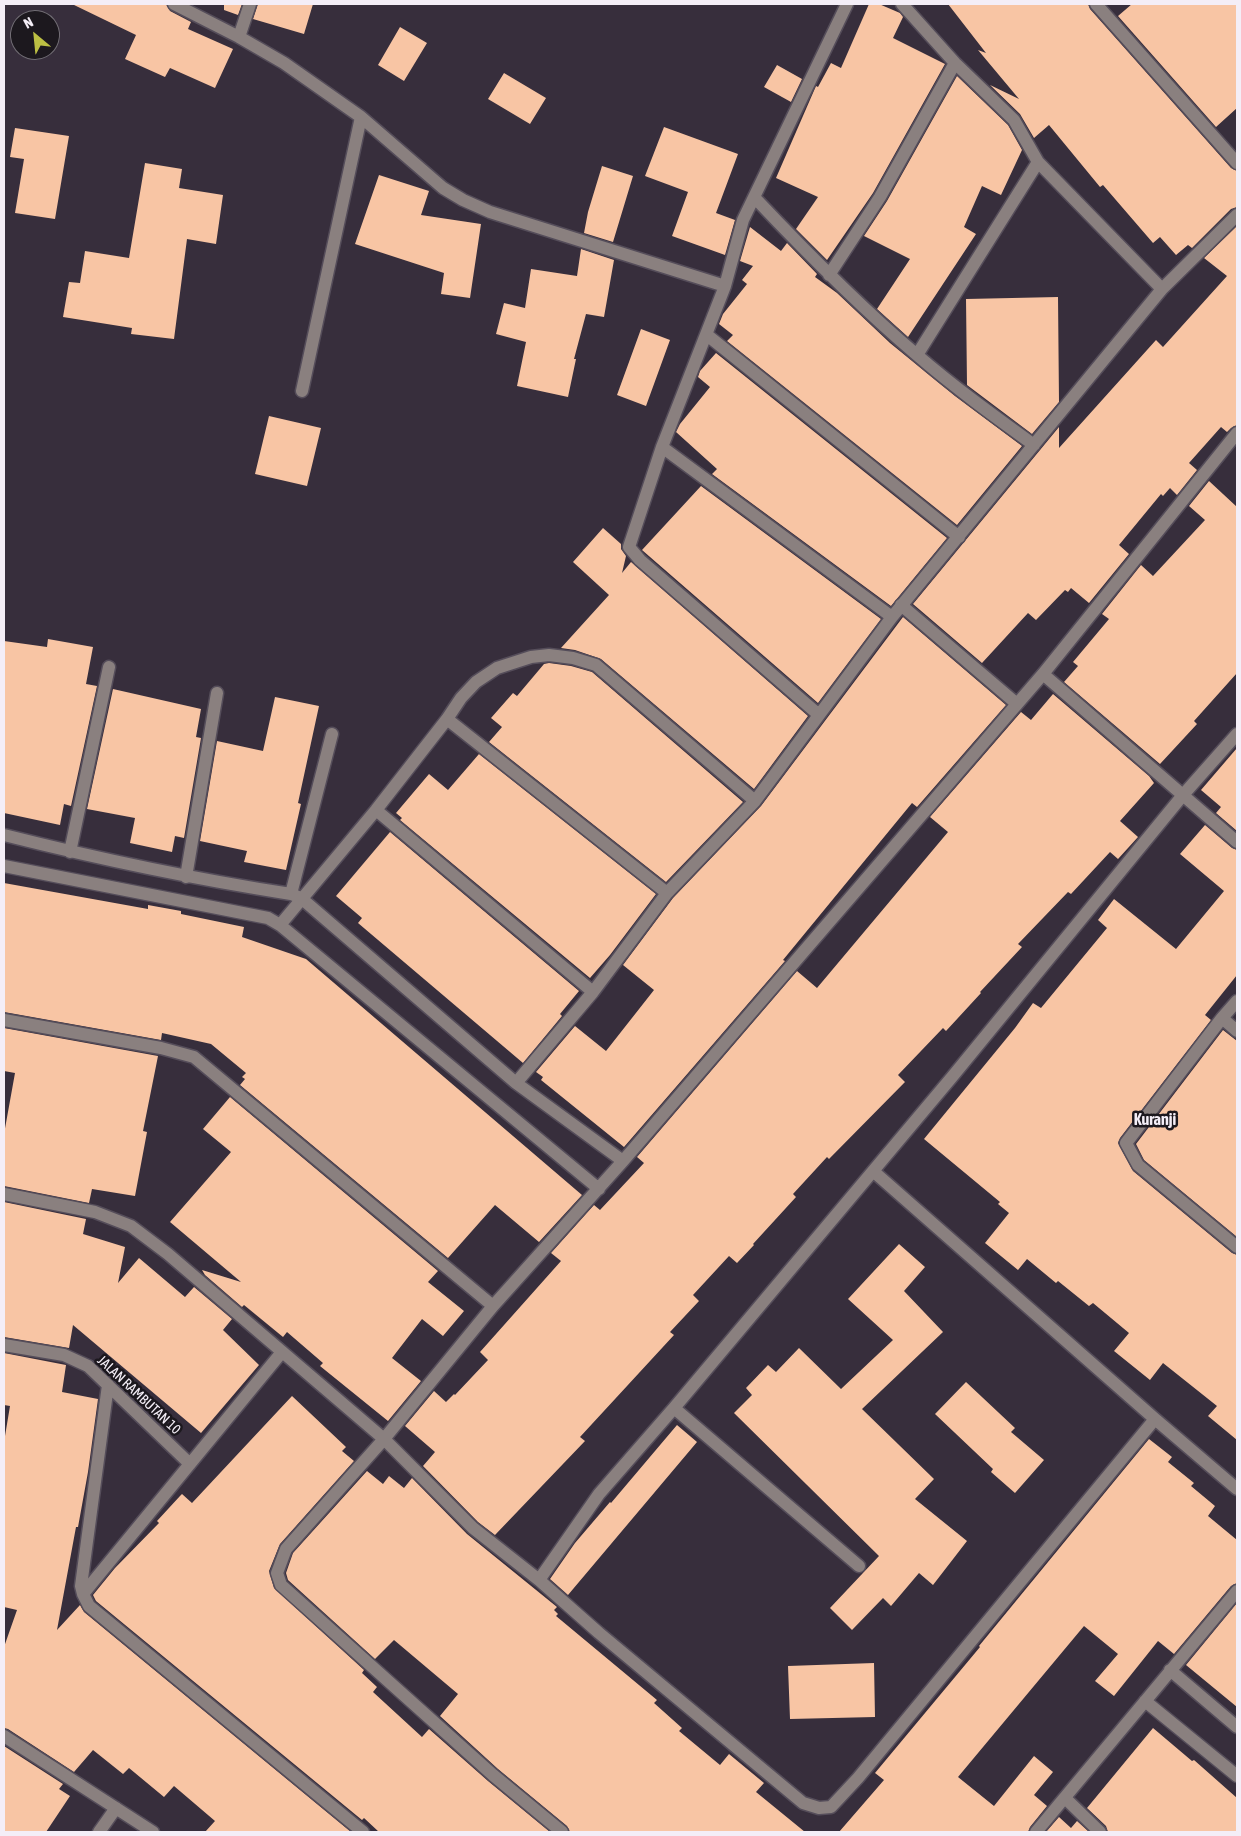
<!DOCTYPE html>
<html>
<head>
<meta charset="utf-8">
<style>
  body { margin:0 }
  #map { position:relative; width:1241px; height:1836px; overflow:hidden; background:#372e3c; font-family:"Asap Condensed",sans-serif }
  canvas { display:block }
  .frame { position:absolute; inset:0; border:5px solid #f4eef7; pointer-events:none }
  .north { position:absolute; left:10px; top:10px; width:50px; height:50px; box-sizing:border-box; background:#1c181e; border:1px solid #726e75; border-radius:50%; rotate:332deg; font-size:14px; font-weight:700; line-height:20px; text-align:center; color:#f4eef7 }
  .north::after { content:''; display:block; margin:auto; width:18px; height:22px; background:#bcbf43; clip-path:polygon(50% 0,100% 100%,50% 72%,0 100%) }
</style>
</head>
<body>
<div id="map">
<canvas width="1241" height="1836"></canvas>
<div class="frame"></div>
<div class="north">N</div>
</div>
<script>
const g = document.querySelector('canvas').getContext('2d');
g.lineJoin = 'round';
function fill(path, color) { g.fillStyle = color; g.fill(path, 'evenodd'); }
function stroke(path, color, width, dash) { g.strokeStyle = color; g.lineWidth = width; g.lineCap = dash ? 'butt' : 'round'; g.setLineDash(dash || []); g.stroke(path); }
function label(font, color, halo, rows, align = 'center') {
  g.font = font + ' "Asap Condensed",sans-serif'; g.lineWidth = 5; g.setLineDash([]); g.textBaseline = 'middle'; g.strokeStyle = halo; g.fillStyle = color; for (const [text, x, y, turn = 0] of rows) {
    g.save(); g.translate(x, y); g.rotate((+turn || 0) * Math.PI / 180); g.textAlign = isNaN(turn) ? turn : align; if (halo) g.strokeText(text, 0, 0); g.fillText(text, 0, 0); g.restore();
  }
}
fill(new Path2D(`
  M72 4H166L170 11 191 22 188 29 233 49 215 88 170 68 165 77 125 59 136 35Z
  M224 4H242L238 15 224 10Z
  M258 4H313L304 34 253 19Z
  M869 4H879L900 13 903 17 893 38 945 64 873 193 827 260 796 229 818 197 776 178 816 86 818 87 831 63 841 68Z
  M948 4H1088L1090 9 1231 168 1237 171V207L1231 209 1192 248 1188 245 1176 255 1160 237 1153 243 1103 185 1100 187 1049 125 1034 138 1020 114 990 85 1019 99 978 50 986 53Z
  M1132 4H1237V108L1216 127 1118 16Z
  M400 27 427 43 404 81 378 65Z
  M777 65 802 79 791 102 764 87Z
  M504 73 546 98 530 124 488 99Z
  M957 76 1008 125 1022 150 1001 195 982 186 964 227 976 234 908 337 877 309 910 259 864 236 887 201Z
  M664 127 738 154 716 213 735 220 725 255 672 236 688 192 645 176Z
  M15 128 69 136 55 219 15 213 24 159 10 157Z
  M145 163 182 169 179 188 223 195 216 244 187 239 174 339 131 334 132 328 63 317 69 282 80 283 85 251 129 258Z
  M602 166 633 176 613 242 584 233 588 212Z
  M379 175 429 191 421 215 481 224 470 298 441 294 444 273 355 244Z
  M1237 226V425L1231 428 1227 432 1221 427 1189 463 1197 470 1177 495 1170 488 1163 496 1161 494 1119 545 1129 554 1089 603 1071 588 1068 592 1065 590 1036 620 1028 613 982 663 913 604 1059 427V448L1156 340 1163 347 1227 276 1204 258Z
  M750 227 781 251 787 243 817 274 815 277 837 293 890 343 955 396 1022 446 957 525 727 341 733 335 719 324 723 314 747 284 742 280 753 266 740 261Z
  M581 249 614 260 604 317 586 314 574 359H576L568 397 517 386 526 342 496 334 504 303 525 308 531 269 577 276Z
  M1058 297 1059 402 1032 434 967 385 966 299Z
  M641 329 670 340 646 406 617 395Z
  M716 353 947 538 891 606 712 474 717 469 676 432 680 424 710 387 698 377 700 371Z
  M269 416 321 428 307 486 255 474Z
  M1209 481 1237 507V673L1194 721 1197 724 1160 764 1064 682 1078 666 1073 662 1109 619 1102 614 1141 565 1153 576 1205 520 1189 506Z
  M701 486 881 619 818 703 642 550Z
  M603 528 621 544V549L626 556 622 573 631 562 808 716 754 789 601 659 575 650 561 648 609 595 573 562Z
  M903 617 1006 705 917 807 912 803 783 960 785 961 624 1147 541 1080 543 1077 536 1072 575 1026 606 1051 654 990 623 965 673 898 761 806Z
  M48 639 93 647 86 684 97 686 71 806 64 804 60 825 4 813V641L47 647Z
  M549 663 571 666 592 672 743 802 666 882 489 742 502 727 491 718 513 693 517 696 544 664Z
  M113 689 201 709 196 737 201 738 184 838 175 836 172 852 130 843 135 818 87 809Z
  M1053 694 1149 776 1154 783 1120 821 1138 837 1118 859 1110 852 1071 894 1068 892 1018 944 1022 947 980 992 981 993 946 1031 943 1028 898 1075 905 1082 829 1159 827 1157 793 1194 796 1197 753 1244 754 1245 737 1263 729 1256 693 1295 699 1301 670 1332 674 1335 580 1437 585 1441 495 1535 478 1522 423 1466 435 1452 405 1426 434 1391 446 1402 454 1394 455 1395 488 1360 480 1352 561 1261 551 1253 594 1205 600 1210 644 1163 637 1157 797 971 817 988 948 832 930 817 1021 712 1031 720Z
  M275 697 319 706 298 803 301 804 286 870 244 862 247 851 200 841 217 741 263 751Z
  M1237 748V831L1216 813 1221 807 1201 790Z
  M479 754 656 894 610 955 590 978 400 820 402 818 396 813 429 774 448 790Z
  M1205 825 1232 848 1237 850V975L1205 1015 1211 1020 1120 1138 1118 1143 1133 1171 1232 1253 1237 1255V1440L1208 1416 1217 1406 1163 1363 1150 1380 1114 1351 1129 1333 1093 1303 1089 1306 1058 1281 1056 1283 1027 1259 1018 1270 985 1243 1009 1213 998 1204 1000 1202 924 1139 1015 1028 1033 1003 1041 1008 1107 928 1098 920 1114 899 1176 949 1224 891 1180 854Z
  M390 832 579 991 560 1014 562 1016 523 1063 358 923 362 918 336 896Z
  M4 883 148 909V905L181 911V914L244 927 242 937 306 959 582 1195 539 1242 495 1205 448 1258 240 1085 245 1079 242 1077 246 1073 211 1044 162 1033 161 1040 4 1012Z
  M4 1028 158 1056 143 1131 147 1132 135 1196 92 1189 89 1203 4 1186V1134L15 1073 4 1071Z
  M1223 1030 1237 1041V1237L1144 1160 1136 1144Z
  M230 1097 438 1271 428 1282 464 1311 443 1336 422 1319 392 1358 421 1381 388 1421 320 1366 323 1363 287 1332 283 1337 244 1305 242 1307 205 1275 202 1270 241 1282 170 1222 231 1152 203 1129Z
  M4 1202 86 1219 83 1234 125 1247 118 1283 139 1258 185 1297 194 1287 232 1319 223 1330 259 1365 201 1433 73 1325 69 1348 4 1337Z
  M899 1244 925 1267 904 1291 943 1332 862 1409 934 1479 915 1499 967 1541 933 1585 919 1573 891 1606 883 1598 852 1630 830 1608 879 1556 734 1413 752 1395 746 1388 768 1365 776 1372 799 1348 841 1389 893 1340 848 1299Z
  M4 1353 66 1365 62 1392 98 1399 88 1472 78 1527H76L57 1630 80 1605 84 1612 351 1832H205L215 1821 174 1786 164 1797 129 1768 123 1774 93 1750 74 1772 8 1729 4 1728V1647L17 1610 4 1607V1442L10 1406 4 1405Z
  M966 1382 1015 1428 1011 1432 1044 1460 1015 1493 991 1472 993 1469 935 1414Z
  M292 1396 346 1447 342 1451 354 1461 280 1544 269 1571 274 1588 364 1670 362 1673 377 1687 373 1692 422 1737 429 1729 488 1781 550 1832H379L364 1818 362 1820 96 1601 93 1595 115 1568 159 1523 157 1521 180 1496 182 1494 192 1503Z
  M677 1425 697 1442 568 1595 550 1579 575 1543 610 1502 611 1503Z
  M1149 1439 1172 1457 1168 1462 1194 1483 1191 1486 1215 1506 1208 1516 1237 1540V1583L1231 1586 1174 1654 1158 1641 1114 1696 1095 1681 1118 1654 1084 1626 958 1777 994 1806 1034 1756 1053 1772 1034 1795 1047 1806 1030 1827 1028 1832H839L884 1780 875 1773 980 1647 979 1646Z
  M367 1471 383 1484 389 1476 404 1488 412 1478 467 1534 557 1607 554 1610 558 1614 556 1616 657 1700 654 1703 682 1728 679 1731 720 1765 729 1754 764 1783 756 1792 805 1832H570L567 1826 498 1769 440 1716 458 1694 394 1640 375 1659 288 1580 286 1573 293 1553Z
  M1237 1603V1707L1186 1665Z
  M874 1663 875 1717 790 1719 788 1666Z
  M1153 1728 1192 1761 1194 1760 1237 1798V1832H1108L1106 1826 1087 1808Z
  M4 1746 63 1784 59 1789 70 1796 46 1832H4Z
  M1059 1817 1071 1828 1077 1821 1089 1832H1046Z`), '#f8c5a4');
const minor = new Path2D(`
  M174 4 239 37 284 63 361 117 443 188 463 200 490 212 725 286
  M902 4 955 63 1014 120 1038 162 1162 289
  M1096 4 1237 163
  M239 37 250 4
  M754 197C806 252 859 306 917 355 954 387 994 416 1034 445
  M829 275 880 197 955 63
  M707 335 959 537
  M917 355 1038 162
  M302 391 361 117
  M662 447 892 617
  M901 605 1017 704
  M1043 674 1237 842
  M819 715 640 560 629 547 662 447 725 286 743 220 847 4
  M447 719 667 893
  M376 810 593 992
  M4 835C99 859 194 879 291 894L301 898 516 1083 623 1161
  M70 852 109 667
  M4 866 268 918 280 925 599 1189
  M186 877 217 693
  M291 894 332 734
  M280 925 376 810 447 719 461 698 476 682 497 668 531 657 549 655 573 658 596 665 755 801
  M1237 1001 1222 1018 1126 1143 1138 1165 1237 1247
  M1222 1018 1237 1031
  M4 1020 161 1048 194 1057 493 1306
  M516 1083 593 992 667 893 755 801 892 617 1162 289 1237 215
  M873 1171 1155 1419 1237 1489
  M4 1194 95 1212 131 1226 168 1254 384 1439 473 1528 539 1580 599 1633 803 1803 819 1808 831 1807 858 1778 1155 1419
  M4 1345 64 1355 88 1366 190 1464
  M108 1385 81 1586 83 1594 89 1606 363 1832
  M674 1408 859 1566
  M539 1580 599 1494 674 1408 952 1077 1183 795 1237 734
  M83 1594 282 1352
  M1170 1670 1237 1727
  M1145 1701 1237 1776
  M4 1736 153 1832
  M1065 1798 1100 1832
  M99 1832 116 1808
  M562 1832 493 1775 281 1585 277 1573 286 1549 384 1439 493 1306 623 1161 1043 674 1237 433
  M1036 1832 1237 1591`);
stroke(minor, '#554d5a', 15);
stroke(minor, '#8a807f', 12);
label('14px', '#f4eef7', '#1c181e', [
  ["JALAN RAMBUTAN 10",139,1395,43]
]);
label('bold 16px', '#f4eef7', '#1c181e', [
  ["Kuranji",1155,1120]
]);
</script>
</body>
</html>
